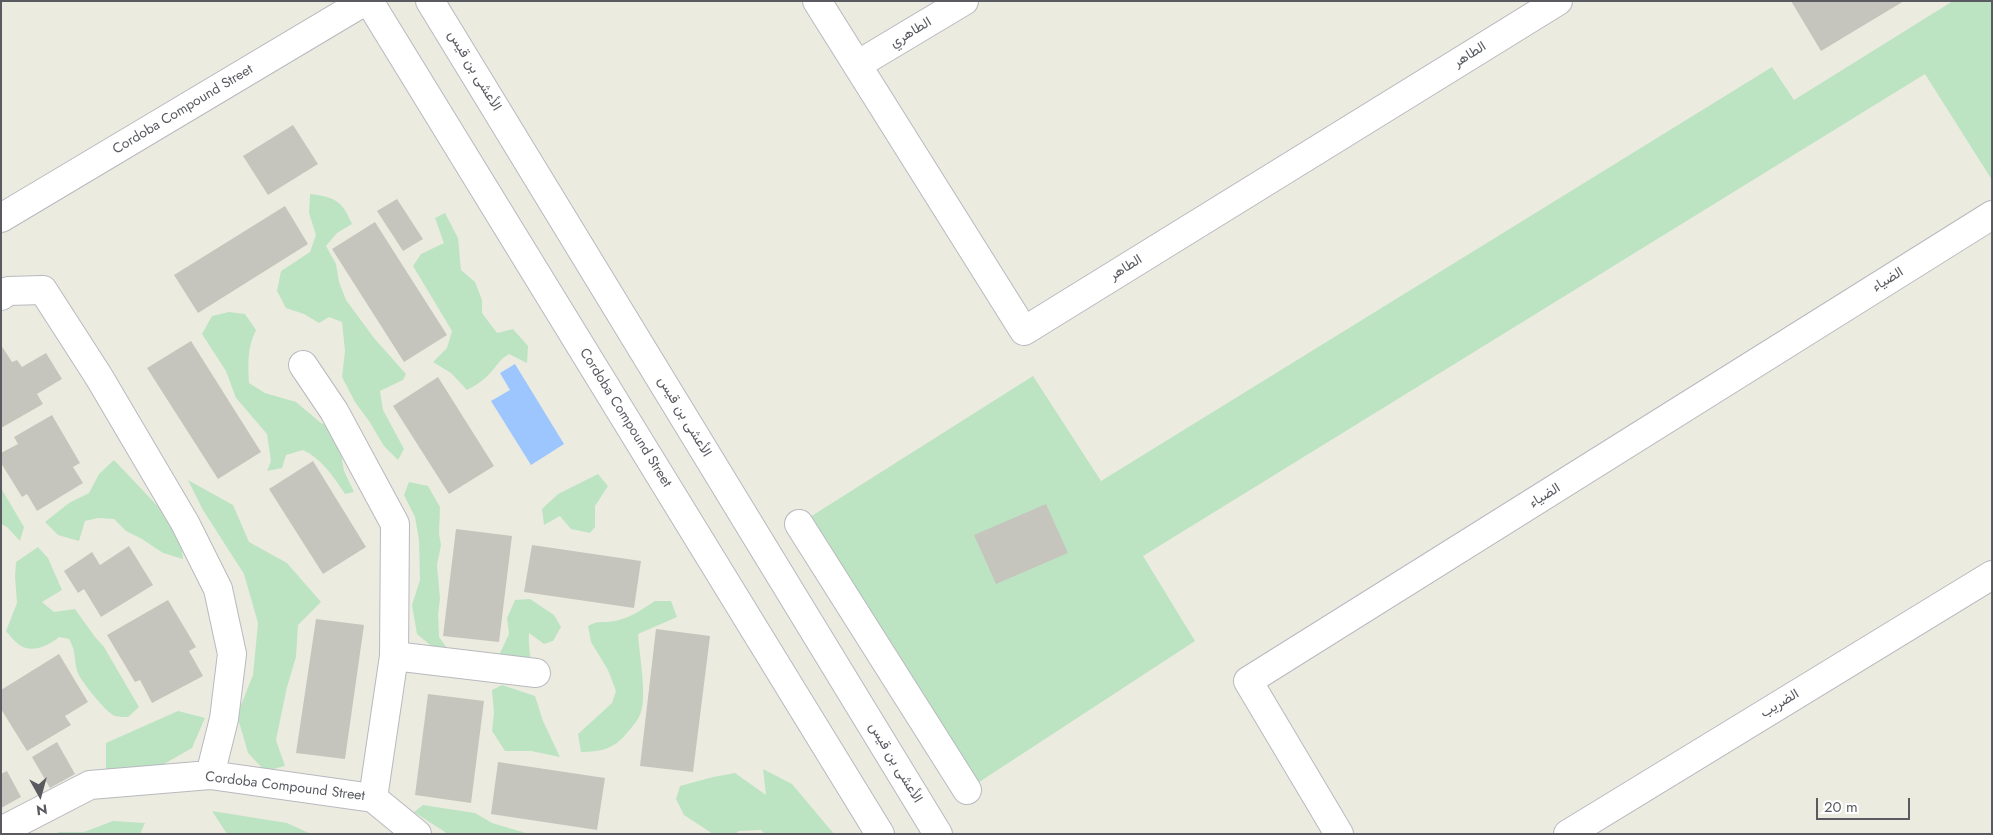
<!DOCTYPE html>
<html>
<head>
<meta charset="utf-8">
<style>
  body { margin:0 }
  #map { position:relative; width:1993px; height:835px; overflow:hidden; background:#ecebe0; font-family:Jost,sans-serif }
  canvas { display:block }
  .frame { position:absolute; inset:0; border:2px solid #595b61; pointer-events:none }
  .north { position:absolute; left:15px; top:770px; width:50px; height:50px; -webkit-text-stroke:4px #fff; paint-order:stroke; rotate:173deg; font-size:14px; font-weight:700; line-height:20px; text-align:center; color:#595b61 }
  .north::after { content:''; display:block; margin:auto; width:18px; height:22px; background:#595b61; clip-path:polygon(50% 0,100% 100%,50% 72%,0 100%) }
  .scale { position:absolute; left:1816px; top:798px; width:94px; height:22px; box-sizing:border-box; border:2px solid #595b61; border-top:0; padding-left:6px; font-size:15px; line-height:18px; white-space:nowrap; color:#595b61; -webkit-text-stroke:4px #fff; paint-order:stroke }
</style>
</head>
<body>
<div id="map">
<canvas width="1993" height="835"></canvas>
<div class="frame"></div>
<div class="north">N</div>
<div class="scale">20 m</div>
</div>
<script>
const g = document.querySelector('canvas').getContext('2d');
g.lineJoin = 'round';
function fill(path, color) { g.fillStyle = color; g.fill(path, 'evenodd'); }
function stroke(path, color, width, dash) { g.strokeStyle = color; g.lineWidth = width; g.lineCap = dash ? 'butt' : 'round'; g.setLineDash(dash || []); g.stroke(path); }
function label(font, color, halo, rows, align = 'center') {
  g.font = font + ' Jost,Vazirmatn,sans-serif'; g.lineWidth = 4; g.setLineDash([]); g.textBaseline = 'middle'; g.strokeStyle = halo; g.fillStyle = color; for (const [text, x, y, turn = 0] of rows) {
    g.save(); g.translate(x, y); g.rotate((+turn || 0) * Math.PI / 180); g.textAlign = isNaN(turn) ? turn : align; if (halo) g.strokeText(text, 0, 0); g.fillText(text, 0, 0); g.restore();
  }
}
fill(new Path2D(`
  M1953 1H1992V180L1925 74 1143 556 1195 641 967 790 799 524 1033 376 1101 481 1772 67 1794 100Z
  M310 194C334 197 342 200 352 224L337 233 326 246 336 264 339 282 346 300 374 338 406 374 403 380 380 391 383 410 404 449 398 460 384 446 369 421 355 402 342 377 345 351 342 322 329 317 319 323 304 314 286 308 277 291 281 271 310 252 316 235 309 213Z
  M445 213 458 238 461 270 475 282 482 300V313L497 333 513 329 528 346 527 363 509 354C499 360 499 363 492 371 485 379 477 385 467 390L451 373 433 362 447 348 452 331 413 266 421 254 444 243 435 218Z
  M229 312 245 314 256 330C247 348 248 364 249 383L265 393 296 402 321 423 337 430 344 471 354 492 345 494C333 476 322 459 303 450L286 455 282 468 267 471 271 461 267 434 236 398 226 371 202 334 212 316Z
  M114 460 167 516 181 543 183 559 163 553 142 539 126 531 114 519 98 518 85 521 79 541 58 535 45 522 69 503 89 493 99 474Z
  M598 474 608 486 595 506V527L590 533 571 529 560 516 544 525 542 509 558 494Z
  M188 480 233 505 249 542 287 563 321 602 298 625 296 657 287 687 276 740 285 766 265 771 248 753 237 715 253 675 258 623 244 574 203 510Z
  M409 482 428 486 440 507 439 534 441 545 437 565 440 599 438 614 439 637 447 648 435 649 417 634 412 605 420 580 419 540 415 517 404 495Z
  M1 488 24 527 20 541 7 527 1 524Z
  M38 547 48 558 62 590 42 602 54 612 75 609 95 637 104 647 139 707 128 717C124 717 117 717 113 715 106 712 80 680 78 673 73 659 77 653 69 639L59 637C50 645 33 653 21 646 16 643 10 636 6 631L17 603 15 577 16 562Z
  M530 599 554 615 561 627 553 641 544 644 529 633C528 645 531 656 531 668L503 661 500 653 509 634 507 618 515 600Z
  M655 601H671L677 617 638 634C639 653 647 695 641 712 638 721 632 727 626 734 614 749 600 752 581 752L578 734 612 703 616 691 608 670 591 642 588 626C597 620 605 623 615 621 630 618 643 609 655 601Z
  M502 685 535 696 543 721 560 757 531 751H505L492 731 494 713 492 690Z
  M178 711 205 718 192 748 157 768 106 770V743Z
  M763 769 792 784 834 834H765L761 830 739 831 735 834H713L684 815 676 799 680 786 713 777 735 773 766 795Z
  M423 805 475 813 492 823 529 834H448L414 812Z
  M212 811 287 823 311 834H227Z
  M113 821 145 823 140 834H55L59 832H84Z`), '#bce4c2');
fill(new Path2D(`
  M515 364 564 444 531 465 491 401 510 390 500 373Z`), '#9dc5fe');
fill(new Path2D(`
  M1791 1H1904L1821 51Z
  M293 125 318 164 268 195 243 156Z
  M397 199 423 239 403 251 377 211Z
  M285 206 308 244 198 313 174 275Z
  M375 222 447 335 404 362 332 249Z
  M191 341 261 452 218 479 147 368Z
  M1 345 12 362 17 360 22 367 46 353 62 379 37 394 43 404 1 428Z
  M438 377 494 466 449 494 393 406Z
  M52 415 80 463 73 467 83 483 37 511 27 494 22 497 1 463V453L18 444 14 437Z
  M313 461 366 547 323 574 269 489Z
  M1046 504 1068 553 996 584 974 535Z
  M456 529 512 536 499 642 443 636Z
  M532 545 641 561 634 608 524 592Z
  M129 546 153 585 101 617 84 589 78 593 64 571 92 552 100 565Z
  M168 600 196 647 189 651 203 676 152 703 140 680 135 682 107 635Z
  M316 619 364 625 345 759 296 753Z
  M656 629 710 636 693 772 640 766Z
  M59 654 88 702 65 716 71 725 27 751 1 709V690Z
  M428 694 484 701 471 803 415 795Z
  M57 742 75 774 50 788 32 757Z
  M498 762 605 778 597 830 491 814Z
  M7 771 21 797 1 808V774Z`), '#c6c5bd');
const minor = new Path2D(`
  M369 1 880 834
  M430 1 938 834
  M817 1 1024 331 1558 1
  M857 65 964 1
  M1 218 365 1
  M1 296 8 291 43 290 99 377 185 523 218 589 232 654 224 719 210 775
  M303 365 334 411 395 524 394 656 373 798
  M799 524 967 790
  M394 656 536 673
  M1 831 90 785 210 775 373 798 417 834
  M1339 834 1248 681 1992 215
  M1568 834 1992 575`);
stroke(minor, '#b8b9bf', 30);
stroke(minor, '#fff', 28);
label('14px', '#595b61', '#fff', [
  ["الطاهري",911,33,-31],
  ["الطاهر",1470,55,-32],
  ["الأعشى بن قيس",474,71,59],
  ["Cordoba Compound Street",183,110,-31],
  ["الطاهر",1126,268,-32],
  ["الضياء",1888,280,-32],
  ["الأعشى بن قيس",684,417,59],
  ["Cordoba Compound Street",625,418,58],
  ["الضياء",1545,496,-32],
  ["الضريب",1780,704,-31],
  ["الأعشى بن قيس",895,763,59],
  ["Cordoba Compound Street",285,787,7]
]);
</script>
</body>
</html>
